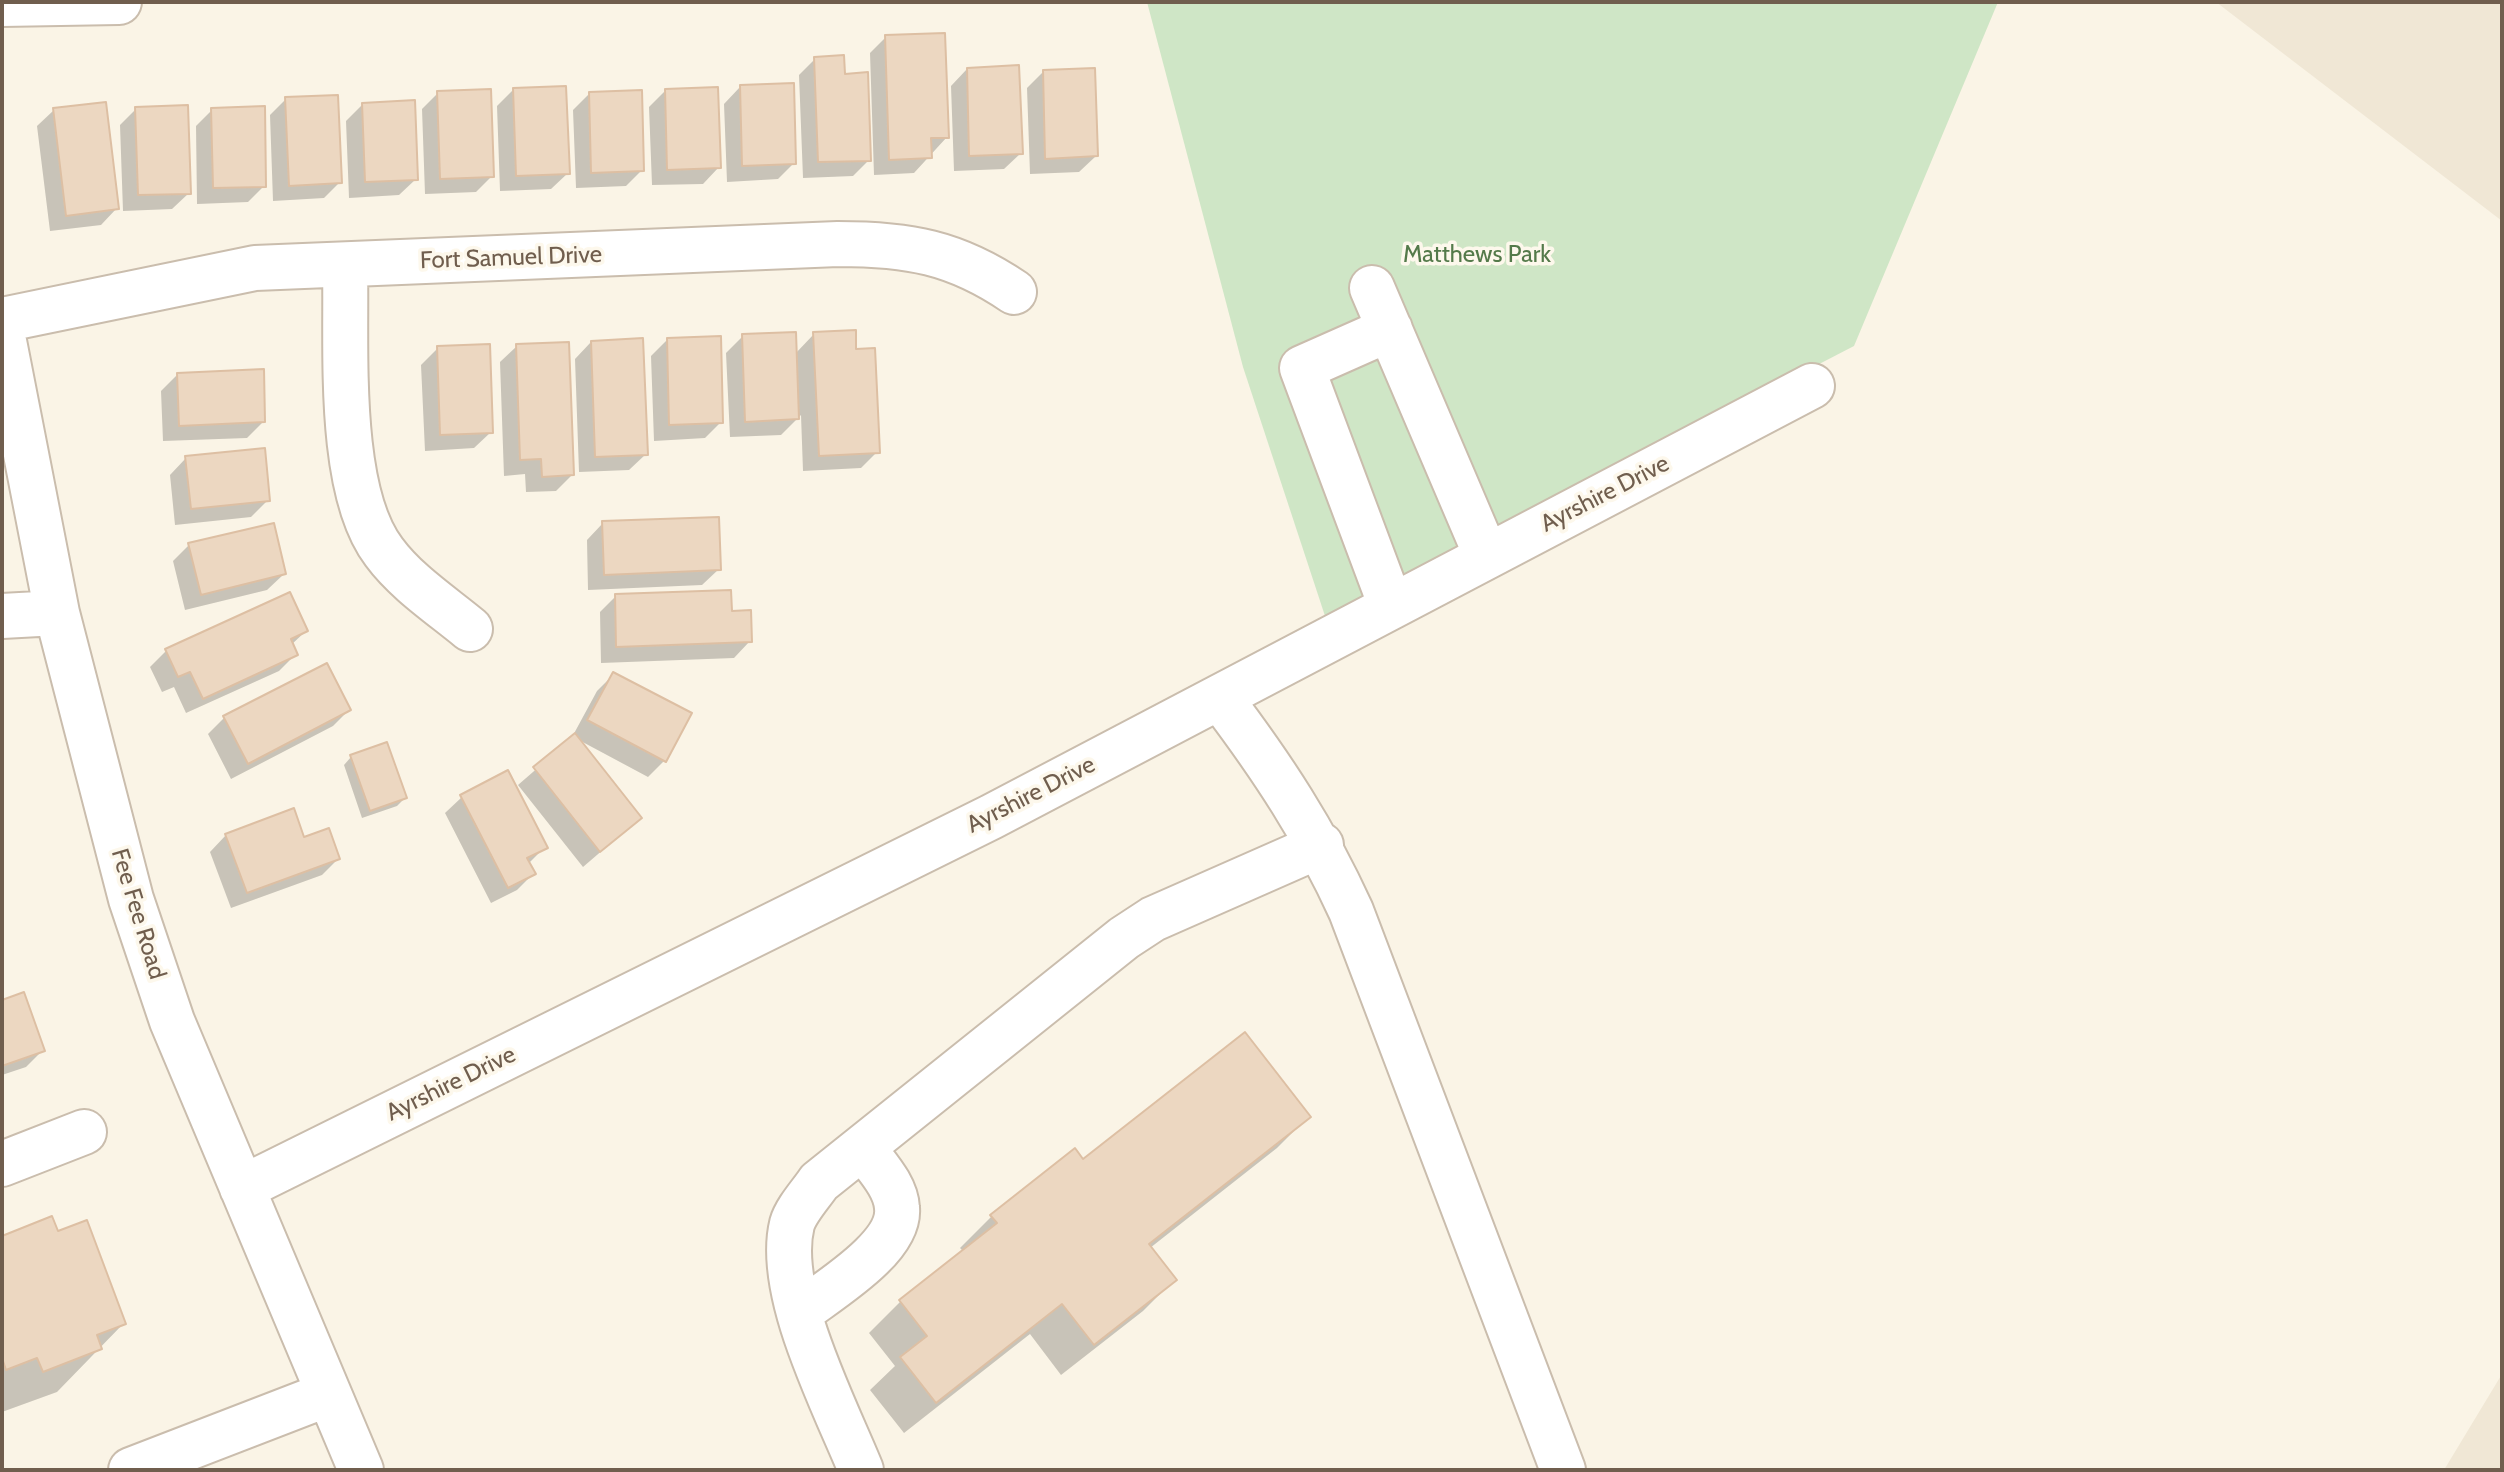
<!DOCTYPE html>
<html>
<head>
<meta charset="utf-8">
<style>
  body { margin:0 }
  #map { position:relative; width:2504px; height:1472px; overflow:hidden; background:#faf4e6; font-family:Cabin,sans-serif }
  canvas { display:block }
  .frame { position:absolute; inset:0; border:4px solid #705e4e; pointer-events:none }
</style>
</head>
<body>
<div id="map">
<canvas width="2504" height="1472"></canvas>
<div class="frame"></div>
</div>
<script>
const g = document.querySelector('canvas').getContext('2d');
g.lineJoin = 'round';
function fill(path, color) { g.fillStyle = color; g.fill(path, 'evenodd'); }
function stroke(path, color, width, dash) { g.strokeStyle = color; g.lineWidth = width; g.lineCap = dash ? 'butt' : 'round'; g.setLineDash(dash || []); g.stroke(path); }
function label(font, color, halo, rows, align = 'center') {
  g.font = font + ' Cabin,sans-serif'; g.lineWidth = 7; g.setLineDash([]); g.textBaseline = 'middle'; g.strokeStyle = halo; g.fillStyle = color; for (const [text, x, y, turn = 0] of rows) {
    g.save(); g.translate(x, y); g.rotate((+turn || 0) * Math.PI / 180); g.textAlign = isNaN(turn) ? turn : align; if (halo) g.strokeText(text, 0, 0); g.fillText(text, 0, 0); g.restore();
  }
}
fill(new Path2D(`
  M2216 2H2502V221Z
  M2502 1374V1470H2444Z`), '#f0e7d5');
fill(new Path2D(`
  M1147 2H1998L1854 346 1326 619 1243 367Z`), '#cfe6c6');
fill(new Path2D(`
  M886 37 947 137 914 173 874 175 870 53Z
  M815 59 843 76 869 160 853 176 803 178 799 75Z
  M967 69 1021 153 1004 169 954 171 951 86Z
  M1043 72 1096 156 1079 172 1030 174 1027 88Z
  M740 87 794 163 778 179 727 182 724 104Z
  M513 90 568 173 551 189 500 191 497 106Z
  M665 91 719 167 703 184 652 185 649 107Z
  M438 93 492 176 476 192 425 194 422 109Z
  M589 94 642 170 626 186 576 188 573 110Z
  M286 99 340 182 324 198 273 201 270 115Z
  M363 104 416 179 399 195 349 198 346 121Z
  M136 109 189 193 172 209 123 211 120 125Z
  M54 110 117 208 101 225 50 231 37 126Z
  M212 110 264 186 248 202 197 204 196 126Z
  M814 334 854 351 877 452 861 468 803 471 801 415 781 435 730 437 726 353 743 336 795 354Z
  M667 340 721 422 705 438 654 441 651 356Z
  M591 342 646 454 629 470 579 472 575 359Z
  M517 346 572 475 556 491 526 492 525 474 504 476 500 362Z
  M438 348 491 432 474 448 425 451 421 365Z
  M177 375 263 422 247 438 163 441 161 391Z
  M186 458 268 500 251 517 175 525 170 475Z
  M603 523 719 569 702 585 588 590 587 540Z
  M189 545 284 574 267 590 185 610 173 561Z
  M616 596 750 641 734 658 601 663 600 612Z
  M306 631 291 645 296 654 279 671 186 713 174 687 162 692 150 667 166 651Z
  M614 674 664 761 648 777 577 739 640 818 583 867 518 785 571 739 597 691Z
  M349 710 333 726 231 779 208 734 224 718Z
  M351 757 405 798 397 806 362 818 344 765Z
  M462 797 545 847 528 864 533 874 517 890 491 903 445 813Z
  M226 835 303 840 338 859 322 875 231 908 210 852Z
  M2 1002 43 1050 26 1067 2 1075Z
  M1308 1117 1277 1148 1150 1248 1174 1280 1143 1311 1061 1375 1030 1334 904 1433 870 1390 895 1366 869 1333 900 1302 964 1252 960 1248 992 1216 1083 1162Z
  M57 1234 124 1323 57 1392 2 1412V1238Z`), '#0003');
const building = new Path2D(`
  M945 33 949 138H931L932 158 889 160 885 35Z
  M844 55 845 74 868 72 871 161 818 162 814 57Z
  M1019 65 1023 154 969 156 967 68Z
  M1095 68 1098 156 1045 159 1043 70Z
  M794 83 796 164 742 166 740 85Z
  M566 86 570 174 516 176 513 88Z
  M718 87 721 168 667 170 665 89Z
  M491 89 494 177 440 179 437 91Z
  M642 90 644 171 591 173 589 92Z
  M338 95 342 183 289 186 285 97Z
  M415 100 418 180 365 182 362 103Z
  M106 102 119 209 66 216 53 108Z
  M188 105 191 194 138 195 135 107Z
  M265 106 266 187 213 188 211 108Z
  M856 330V349L875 348 880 453 819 456 813 332Z
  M796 332 799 419 745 422 742 334Z
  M721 336 723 423 669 425 667 338Z
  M643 338 648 455 595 457 591 341Z
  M569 342 574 475 542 477 541 459 520 460 516 344Z
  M490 344 493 433 440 435 437 346Z
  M264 369 265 422 179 426 177 373Z
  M265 448 270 501 191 509 185 456Z
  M719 517 721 570 604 575 602 521Z
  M274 523 286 574 201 595 188 543Z
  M731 590 732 611 751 610 752 642 616 647 615 594Z
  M290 592 308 631 291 639 298 655 203 699 190 672 178 677 165 649Z
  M327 663 351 710 248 764 223 716Z
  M613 672 692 713 666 762 587 720Z
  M575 733 642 818 600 852 533 767Z
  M387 742 407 798 370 811 350 755Z
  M508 770 548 848 527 858 536 874 508 888 460 795Z
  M294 808 304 837 329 828 340 859 247 893 225 834Z
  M24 992 45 1051 2 1066V1000Z
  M1245 1032 1311 1117 1149 1244 1177 1280 1094 1345 1062 1304 936 1403 900 1357 927 1336 899 1300 997 1223 990 1215 1075 1148 1083 1159Z
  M52 1216 58 1231 87 1220 126 1324 97 1335 102 1349 43 1372 37 1358 6 1370 2 1358V1236Z`);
fill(building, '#ecd7c1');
stroke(building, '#ddbfa3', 2);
const minor = new Path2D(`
  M2 4 119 2
  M345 265C347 344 336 489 384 552 406 582 441 605 470 629
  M1372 288 1486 555
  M2 320 255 268 838 244C908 244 955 252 1014 292
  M1390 329 1302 368 1391 606
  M2 331 57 613 131 899 172 1021 361 1470
  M2 616 57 613
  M1220 698C1273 768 1315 832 1351 911L1563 1470
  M2 1164 84 1132
  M242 1188 991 817 1812 386
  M799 1313C827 1291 901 1248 897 1208 896 1186 876 1166 864 1149
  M131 1470 328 1394
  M861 1470C835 1406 775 1292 792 1224 796 1210 811 1194 819 1182L1124 938 1153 919 1321 845`);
stroke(minor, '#cabdad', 48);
stroke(minor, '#fff', 44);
label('24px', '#547a4a', '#fdf8ec', [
  ["Matthews Park",1477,255]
]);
label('24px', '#705e4e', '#fdf8ec', [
  ["Fort Samuel Drive",511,258,-2],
  ["Ayrshire Drive",1605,494,-27],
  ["Ayrshire Drive",1031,795,-27],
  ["Fee Fee Road",138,914,73],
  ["Ayrshire Drive",451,1084,-26]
]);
</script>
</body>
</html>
